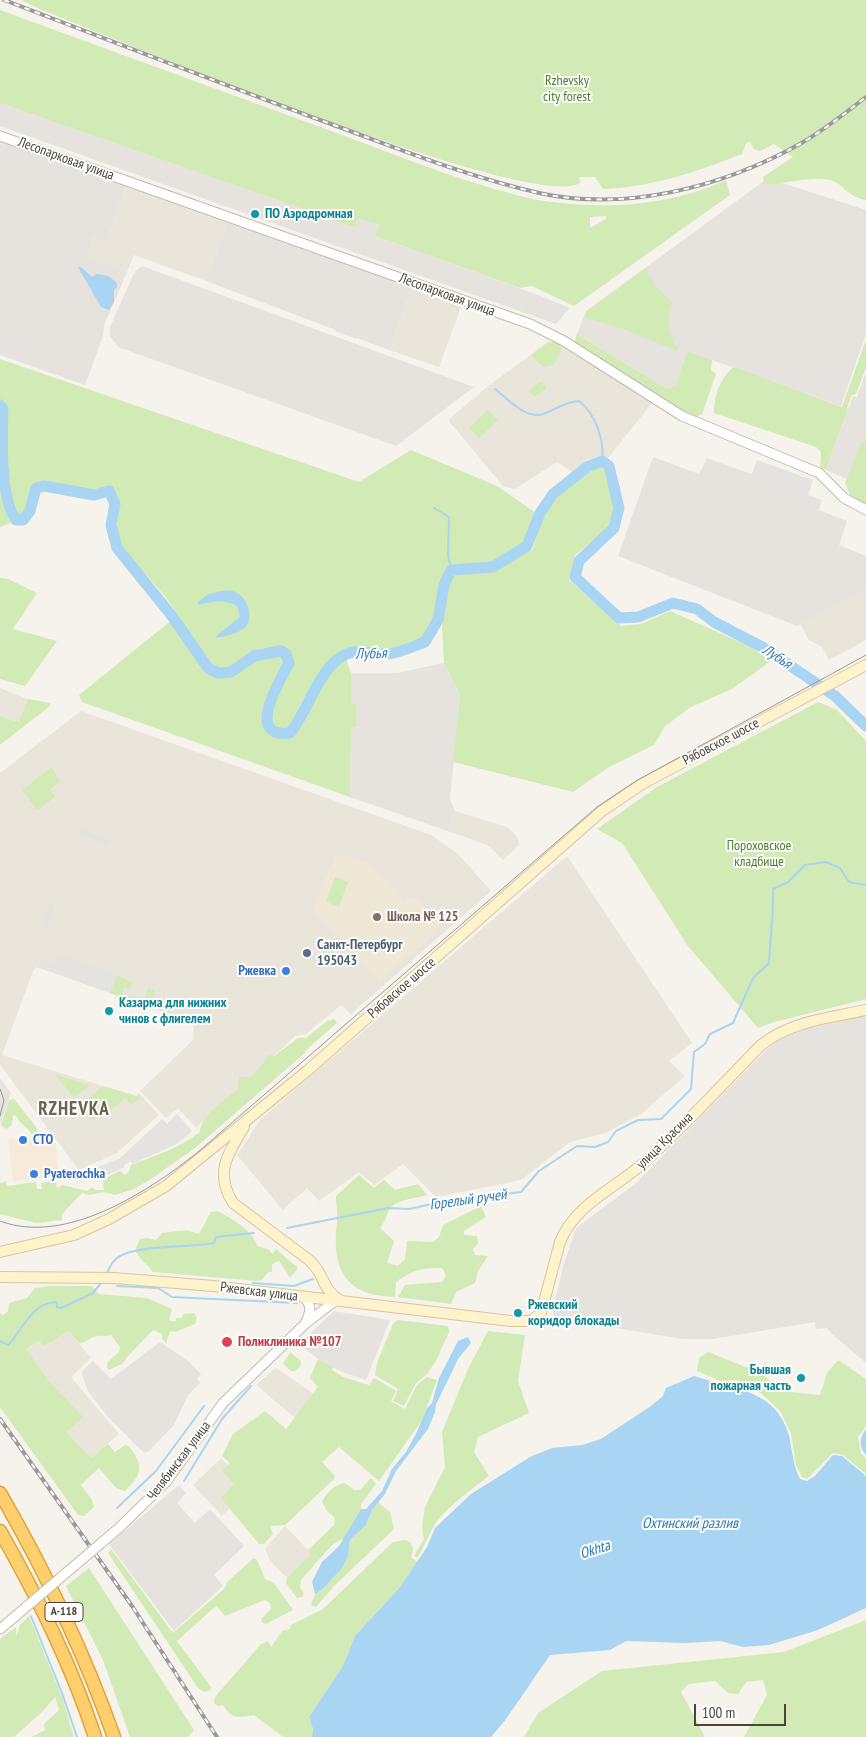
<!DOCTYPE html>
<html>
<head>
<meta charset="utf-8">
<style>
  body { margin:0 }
  #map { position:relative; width:866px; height:1737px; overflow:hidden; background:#f6f3ec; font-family:"PT Sans Narrow",sans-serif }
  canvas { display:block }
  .scale { position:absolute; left:694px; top:1704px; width:92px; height:22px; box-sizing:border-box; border:2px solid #4b4439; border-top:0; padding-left:6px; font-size:15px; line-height:18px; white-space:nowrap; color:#4b4439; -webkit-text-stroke:4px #fff; paint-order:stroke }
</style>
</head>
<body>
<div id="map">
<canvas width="866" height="1737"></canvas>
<div class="scale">100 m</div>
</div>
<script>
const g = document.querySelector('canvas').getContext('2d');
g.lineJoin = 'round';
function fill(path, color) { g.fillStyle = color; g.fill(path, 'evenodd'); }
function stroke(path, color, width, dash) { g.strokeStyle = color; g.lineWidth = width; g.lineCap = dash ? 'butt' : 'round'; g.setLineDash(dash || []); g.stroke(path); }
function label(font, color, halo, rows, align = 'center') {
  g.font = font + ' "PT Sans Narrow",sans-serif'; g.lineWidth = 4; g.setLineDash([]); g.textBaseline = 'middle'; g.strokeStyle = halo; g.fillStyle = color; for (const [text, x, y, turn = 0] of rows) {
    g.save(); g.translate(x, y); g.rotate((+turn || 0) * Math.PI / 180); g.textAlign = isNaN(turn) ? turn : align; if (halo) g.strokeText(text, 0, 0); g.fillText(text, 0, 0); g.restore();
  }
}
fill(new Path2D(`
  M126 185 228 222 206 281 134 255 127 272 87 258 94 237 107 241Z
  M412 289 461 307 439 367 389 350Z
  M548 342H558L652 403 608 458 597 457 573 472 557 462 515 489 503 486 448 420 487 387Z
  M866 589V640L829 660 822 647 809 640 800 624Z
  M0 688 28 699 20 722 0 716Z
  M81 711 431 835 458 854 491 891 351 1014 341 1005 306 1034 295 1036 196 1128 178 1108 166 1118 140 1091 193 1040 194 1023 37 967 33 971 2 1055 136 1096 139 1093 159 1115 117 1153 79 1170 0 1065V773Z
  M455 811 507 827 517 836 519 845 503 860 487 845 448 831Z
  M567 856 692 1043 669 1061 685 1076 641 1114 606 1133 570 1142 521 1180 436 1197 403 1164 374 1185 359 1172 319 1201 307 1188 283 1210 237 1155 261 1119Z
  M69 1331 91 1358 71 1377 119 1434 91 1458 67 1432 82 1417 48 1380 25 1350 39 1341 44 1346Z
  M276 1368 314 1394 295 1418 256 1385Z
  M221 1458 250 1489 222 1516 193 1485Z
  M285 1526 312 1554 287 1578 269 1559 265 1549Z`), '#eae5da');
fill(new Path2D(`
  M48 1135 56 1144 59 1176 13 1181 8 1139Z`), '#f7ead8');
fill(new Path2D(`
  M0 103 354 227 358 217 379 225 375 236 541 296 570 308 556 324 0 126Z
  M0 141 126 185 107 241 94 237 87 258 127 272 105 323 102 339 85 385 0 355Z
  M773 180 866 210V334L841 406 687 351 676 385 667 389 577 334 586 311 764 181Z
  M228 222 413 286 389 350 206 281Z
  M142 266 474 387 396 446 118 347 110 336V327L135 271Z
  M866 371V443L862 442 847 479 826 470 853 396 857 397Z
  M653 457 699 474 707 458 822 500 819 510 847 521 839 545 866 556V589L797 626 618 556Z
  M444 663 460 696 450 799 455 811 448 831 350 797 351 727 356 726 357 705 351 704V673H397Z
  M866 1016V1363L833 1335 827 1328 816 1329 815 1322 713 1339H683L598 1325 596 1321H592L587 1324 556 1319 553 1314V1309L564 1263 576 1228 635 1184 775 1041 802 1029Z
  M0 1078 11 1093 0 1124Z
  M334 1311 390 1320 366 1380 343 1372 318 1359 299 1344Z
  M160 1342 187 1360 201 1374 197 1379 200 1383 188 1395 174 1425 148 1452 144 1453 107 1416 88 1391 82 1375 83 1370 93 1361 111 1379Z
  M179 1485 186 1493 177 1503 195 1523 210 1509 244 1546 214 1575 223 1586 174 1631 109 1544Z`), '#e6e2dd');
fill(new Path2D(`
  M335 855 369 862 404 900 409 896 413 900 416 897 442 926 379 982 313 909Z`), '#efe8d6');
fill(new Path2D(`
  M21 0H866V200C848 197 845 186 833 181 818 175 787 183 771 185L764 182 763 177 793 157 774 144 760 151 754 149 750 142 746 143 742 154C696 172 653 187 603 189L595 177H579L580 183C533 213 113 38 42 10 35 7 28 3 21 0Z
  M0 10C114 52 228 93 342 135 394 154 444 175 498 190 511 193 525 198 538 200 601 210 668 207 726 180L730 195 574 306 532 286 520 288 375 236 379 225 358 218 354 227 0 103ZM606 216V219L590 228V217Z
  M646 268 653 283 672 302C668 320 667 334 678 349L677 351 626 330 585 317 587 311Z
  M577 334 667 389 676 385 687 351 712 360 711 370 716 374 702 414 694 418 574 343Z
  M866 340V368L856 394 852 395 847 408 848 409 826 470 820 468 821 452 816 447 714 413C713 399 721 375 734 367L842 407Z
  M548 342H558L562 350 553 365 543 367 531 355Z
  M0 359 359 482 411 450 497 486 536 513 523 542 494 563 447 566 435 616 422 639 389 651 353 648 344 653 351 673V704H357L356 727H351L350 797 82 702 79 695 178 615C170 602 160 590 150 579 141 569 124 556 120 544 111 520 127 506 110 486L94 491 44 482 34 485C27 506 24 520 0 527Z
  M541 381 547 388 534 397 529 391Z
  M488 410 498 420 479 438 469 428Z
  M862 441 866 443V504L851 497 845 483Z
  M595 466 606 467C624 522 617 522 575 555L569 580 621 626 641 624 670 611 749 646 771 661 732 689 691 707 665 726 654 745 609 767 573 792 453 762 460 696 444 663 442 626 448 586 454 573 493 571 533 549 543 515 557 496Z
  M0 578 8 579 37 593 13 629 57 641 25 686 0 679Z
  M28 699 50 703V706L0 745V716L19 722Z
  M818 702 837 710 866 741V999L774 1022 758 1028 688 946 622 843 597 829 657 787Z
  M52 767 60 782 50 789 55 797 37 810 22 790Z
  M335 877 348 882 339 907 326 902Z
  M117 975 133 983 130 989 124 987 123 995 145 999 148 988 155 990 150 1008 110 993Z
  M334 1019 337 1023 305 1051V1053L195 1148 154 1177 134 1189 115 1195 104 1192 89 1195 82 1193 62 1214V1220L36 1223 0 1214V1183L6 1181 7 1186 36 1182 37 1189H42L41 1183 55 1181 57 1188 63 1185 87 1191 92 1187 96 1190H104L103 1179 120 1171 125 1175 128 1173 131 1165C156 1155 178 1149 200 1132 200 1116 226 1099 238 1089L239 1077H251L264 1063 268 1055 274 1056 298 1038H306L327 1021Z
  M55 1074 90 1085 74 1098Z
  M103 1086 136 1096 140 1097 131 1105 125 1098 110 1111 107 1109 92 1120 80 1106Z
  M14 1099 37 1128 38 1136 33 1137C29 1127 20 1125 16 1116L13 1115 12 1125 6 1129 1 1125 9 1100Z
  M359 1175 374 1188 384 1180 395 1190 418 1184 427 1195C417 1198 393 1200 389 1210 386 1217 385 1222 380 1228L394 1241 387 1263 398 1266 405 1259 407 1241 433 1242 439 1237 443 1225 481 1206 486 1217 464 1231V1235L477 1236 478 1244 473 1249 475 1255 488 1256 478 1271 475 1283 456 1292 451 1304 398 1297 405 1285 442 1282 446 1276 442 1268C421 1268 413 1270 396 1282L395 1297C386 1296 376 1296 368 1293 336 1283 333 1250 337 1223 338 1214 336 1204 336 1196Z
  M218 1211C232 1219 254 1231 257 1246L268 1249 272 1254 276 1249 298 1268 290 1278 279 1261 272 1264V1272H268L262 1280 257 1281 153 1272C147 1264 140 1260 135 1250L140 1239 147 1238 156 1240 162 1233 186 1230 199 1234 211 1212Z
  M49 1286H92L99 1294 147 1298 172 1309 169 1321H176V1318H181L184 1314 194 1313 197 1317 195 1324 175 1332 170 1331 166 1344 162 1338V1334L153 1330 129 1355 122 1364 109 1370 107 1367 108 1362 119 1352 120 1347 111 1335C105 1337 103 1335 98 1336 91 1336 87 1343 79 1343L69 1331 44 1346 39 1341 26 1349 48 1380 83 1417 67 1432 91 1458 108 1444 115 1452 125 1445C130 1447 131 1449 134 1453 144 1469 138 1479 125 1491L116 1488 99 1468 81 1485 92 1500 94 1507 84 1516 78 1515 0 1407V1313L3 1315 8 1311 9 1303 27 1298 35 1288Z
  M398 1320 448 1326 449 1332 436 1361 427 1374 416 1383 404 1406 393 1401 398 1389 375 1375 377 1363 393 1324Z
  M488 1331 525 1335 518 1381 529 1413 478 1437 474 1452 489 1476C473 1488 443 1510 434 1526 427 1537 424 1548 417 1558L414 1556 424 1539 422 1528 425 1507 445 1467 442 1432 468 1369Z
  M290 1352 301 1361 300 1367 295 1371H291L283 1364Z
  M708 1352 763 1374 780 1391 820 1395 827 1373 838 1360 866 1379V1426L858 1437 861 1454 866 1458V1474L843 1455 833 1453 807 1479 802 1477 796 1465 791 1433 780 1411 763 1395 738 1380 721 1381 697 1371 699 1358Z
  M318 1359 334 1367 332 1370 343 1377 369 1385 374 1378 396 1391 391 1401 405 1409 417 1385 427 1377 437 1380 422 1420 379 1481 339 1447 322 1462 335 1476 333 1480 285 1525 270 1526 273 1534 264 1544H259L221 1498 234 1484 222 1471 230 1463 222 1456 233 1434 265 1411 286 1429 318 1387 310 1378Z
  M370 1479H372L376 1484 361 1504V1509L344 1538 332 1545 301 1580 300 1587 304 1594 302 1597 297 1598 286 1583 287 1578 311 1554 308 1550 334 1525 335 1518 327 1511 322 1502C327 1492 334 1485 345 1483L354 1490H360Z
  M378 1502 390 1512 394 1529 334 1586 316 1607 311 1605 315 1594 324 1588 342 1568 348 1556 350 1540 366 1525 372 1510Z
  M406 1540 411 1543 413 1550 411 1557 417 1562 400 1587 355 1636 343 1666 309 1717 313 1729 312 1737H283L254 1715C238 1718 231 1719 223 1705L218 1706 214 1703 215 1697 261 1644 268 1641 271 1647 282 1631 290 1629 291 1625 323 1609 393 1542Z
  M111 1549 173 1633 224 1589 227 1582 254 1558 257 1560 265 1579 274 1583 293 1610 266 1624 262 1623 261 1619 271 1609 270 1603 265 1600 225 1616 216 1606 177 1641 211 1687V1690L204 1692 198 1688 108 1553Z
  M89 1568 194 1730 188 1737H130L103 1660 66 1586Z
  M29 1616 62 1697 74 1737H32L45 1730 44 1724 59 1710 55 1697 43 1711 14 1737H0V1639L16 1627V1637L20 1625Z
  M866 1620V1737H744L767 1695 763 1680 746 1682 738 1694 728 1693 715 1681 689 1684 681 1692 705 1737H524L538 1713 602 1671 784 1652Z`), '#d2eab5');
fill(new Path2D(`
  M338 323 359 331 356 339 335 331Z
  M757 460 813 480 807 499 750 479Z
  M81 828 110 840 108 845 76 831Z
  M50 903 55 905 47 929 42 925Z
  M60 955 117 975 110 993 37 967 45 959 57 963Z
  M177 1114 192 1131 177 1144 132 1164 131 1161 124 1165 125 1167 103 1177 98 1167 120 1158 162 1119 167 1124Z`), '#e5e3e0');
fill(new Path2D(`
  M78 267H81L92 277 97 274 108 276 116 282 117 287 114 290V302L109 310 101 307Z
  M220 591C224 591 229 590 232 591 249 595 257 623 240 631 233 635 224 636 217 638L215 637 240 617 237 606C223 599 214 601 199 605L197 603 207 595Z
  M468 1337 471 1343 458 1359 448 1380 436 1404 435 1412 428 1429 396 1471 385 1494 372 1510 366 1525 350 1540 348 1556 342 1568 324 1588 315 1594 312 1582 322 1562 339 1546 361 1509H366L382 1491 392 1469 406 1452 416 1434 427 1408 432 1403 439 1378 458 1341Z
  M694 1376C728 1388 770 1388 786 1427 793 1444 791 1462 800 1479L807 1481 815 1476 833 1455 842 1456 866 1476V1608L818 1630 769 1645 743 1647 720 1641 685 1643 626 1641 610 1650 550 1655 506 1719 491 1737H312L313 1729 309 1717 343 1666 355 1636 400 1587 427 1547 435 1528 471 1494 530 1457 552 1448 582 1445 601 1439 651 1406 663 1396 666 1388Z
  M866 1429V1455C858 1446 860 1437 866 1429Z`), '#a9d4f2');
stroke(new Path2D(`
  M495 389C508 399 528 422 546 413 558 408 565 402 579 401 595 413 605 441 602 461
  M434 508 449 517 448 554 451 570
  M287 1228 388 1208 409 1209 441 1202 521 1192 539 1171 577 1146 595 1147 608 1142 616 1131 638 1120 661 1119 691 1089 694 1052 705 1044 710 1034 733 1023 753 978 769 963C770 938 774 914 773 889L788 882 805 865 826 862 840 868 849 882 866 885
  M107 1273C109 1269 111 1263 115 1260 129 1244 192 1248 214 1243L216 1237 254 1233
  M253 1283 294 1286 313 1279
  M117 1286 158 1288 172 1297 297 1303
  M0 1341 8 1345C24 1329 31 1303 56 1302L57 1307 61 1308 93 1293 102 1282
  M184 1481 222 1419 251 1386
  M117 1508 156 1471 204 1406
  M31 1616 62 1693 77 1737`), '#a9d4f2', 2);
stroke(new Path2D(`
  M0 405 3 409C2 440 0 498 16 520H23L30 511 36 488 44 486 94 495 109 491 115 504 111 525 117 548 172 616 208 668 218 673 231 672 254 656 281 651 286 654 289 663C280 680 244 739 290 733 309 711 321 658 353 652 364 650 377 655 388 654 400 653 414 646 425 642L438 620 444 585 451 570 493 567 527 546 540 513 553 494 587 467 602 461 609 466 619 508 614 528 579 561 575 577 619 618 638 617 673 603 697 609 714 622 764 648 835 696 866 726`), '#a9d4f2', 11);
const tertiary = new Path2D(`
  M0 136 530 324 564 341 682 416 819 473 844 498 866 510
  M304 1297C313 1307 310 1313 305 1324
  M120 1527 166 1482 223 1403 305 1324 335 1301
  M0 1629 12 1619`);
const secondary = new Path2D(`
  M244 1127C228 1154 214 1173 233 1203L309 1260C327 1276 319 1287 341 1301
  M0 1252 74 1235 109 1219 166 1186 307 1071 602 811 642 784 866 665
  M0 1277 114 1278 213 1286 511 1321H531L541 1313 560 1242C575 1203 620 1186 648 1159 687 1123 724 1083 761 1045 791 1021 829 1018 866 1010`);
const motorway = new Path2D(`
  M0 1493C45 1571 84 1652 114 1737
  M0 1531C38 1598 71 1664 95 1737`);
stroke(tertiary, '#c2bbae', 11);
stroke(secondary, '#d6c79b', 12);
stroke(motorway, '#e0a43c', 15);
stroke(tertiary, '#fff', 9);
stroke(secondary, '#fff3cd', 10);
stroke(motorway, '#ffcf6e', 12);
stroke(new Path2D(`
  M0 1089 4 1100 0 1116
  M0 1221C65 1246 148 1192 198 1152L597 807 636 781 866 655`), '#9a9a9a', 1);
const rail = new Path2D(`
  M4 0C109 40 214 81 320 120 392 146 464 176 539 193 626 212 722 187 798 145 822 132 844 114 866 97
  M0 1419 132 1606 217 1737`);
stroke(rail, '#9a9a9a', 4);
stroke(rail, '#fff', 2, [5.5]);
const tertiaryBridge = new Path2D(`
  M12 1619 120 1527`);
stroke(tertiaryBridge, '#c2bbae', 11, []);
stroke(tertiaryBridge, '#fff', 9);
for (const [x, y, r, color] of [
  [255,214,5,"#0f9aa8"],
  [377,917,5,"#8d6e63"],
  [307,953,5,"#5c6f8a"],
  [286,971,5,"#3f7fe0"],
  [109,1011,5,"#0f9aa8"],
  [23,1140,5,"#3f7fe0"],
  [34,1174,5,"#3f7fe0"],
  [518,1313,5,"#0f9aa8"],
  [227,1342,6,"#e0444e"],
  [801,1378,5,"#0f9aa8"]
]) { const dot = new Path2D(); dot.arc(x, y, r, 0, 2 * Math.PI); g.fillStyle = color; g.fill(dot); stroke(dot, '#fff', 2); }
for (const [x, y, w] of [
  [64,1612,38]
]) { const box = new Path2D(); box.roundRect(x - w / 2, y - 9.5, w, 19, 4); g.fillStyle = '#fff'; g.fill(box); stroke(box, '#4b4439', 1); }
label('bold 12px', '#4b4439', null, [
  ["А-118",64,1612]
]);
label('14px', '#4a7f2a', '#fff', [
  ["Rzhevsky",567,81],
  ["city forest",567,97],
  ["Пороховское",759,846],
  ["кладбище",759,862]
]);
label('14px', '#4b4439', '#fff', [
  ["Лесопарковая улица",66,159,20],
  ["Лесопарковая улица",447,295,20],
  ["Рябовское шоссе",721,742,-28],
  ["Рябовское шоссе",402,988,-41],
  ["улица Красина",665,1141,-45],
  ["Ржевская улица",259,1292,7],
  ["Челябинская улица",179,1461,-53]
]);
label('bold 14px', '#0d838f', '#fff', [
  ["ПО Аэродромная",265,214],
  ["Казарма для нижних",119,1003],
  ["чинов с флигелем",119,1019],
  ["Ржевский",528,1305],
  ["коридор блокады",528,1321],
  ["Бывшая",791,1370,"right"],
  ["пожарная часть",791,1386,"right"]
], 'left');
label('bold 14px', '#785e54', '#fff', [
  ["Школа № 125",387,917]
], 'left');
label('bold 14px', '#4e5e75', '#fff', [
  ["Санкт-Петербург",317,945],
  ["195043",317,961]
], 'left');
label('bold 14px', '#366cbe', '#fff', [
  ["Ржевка",276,971,"right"],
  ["СТО",33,1140],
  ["Pyaterochka",44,1174]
], 'left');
label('bold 14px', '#be3a42', '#fff', [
  ["Поликлиника №107",238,1342]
], 'left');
label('italic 15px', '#2e7ab2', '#fff', [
  ["Лубья",371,654,-2],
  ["Лубья",777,657,33],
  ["Горелый ручей",468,1200,-8],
  ["Охтинский разлив",690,1524],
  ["Okhta",595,1550,-18]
]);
g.letterSpacing = '1px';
label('bold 19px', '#6e6250', '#fff', [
  ["RZHEVKA",74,1110]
]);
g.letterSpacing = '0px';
</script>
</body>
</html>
